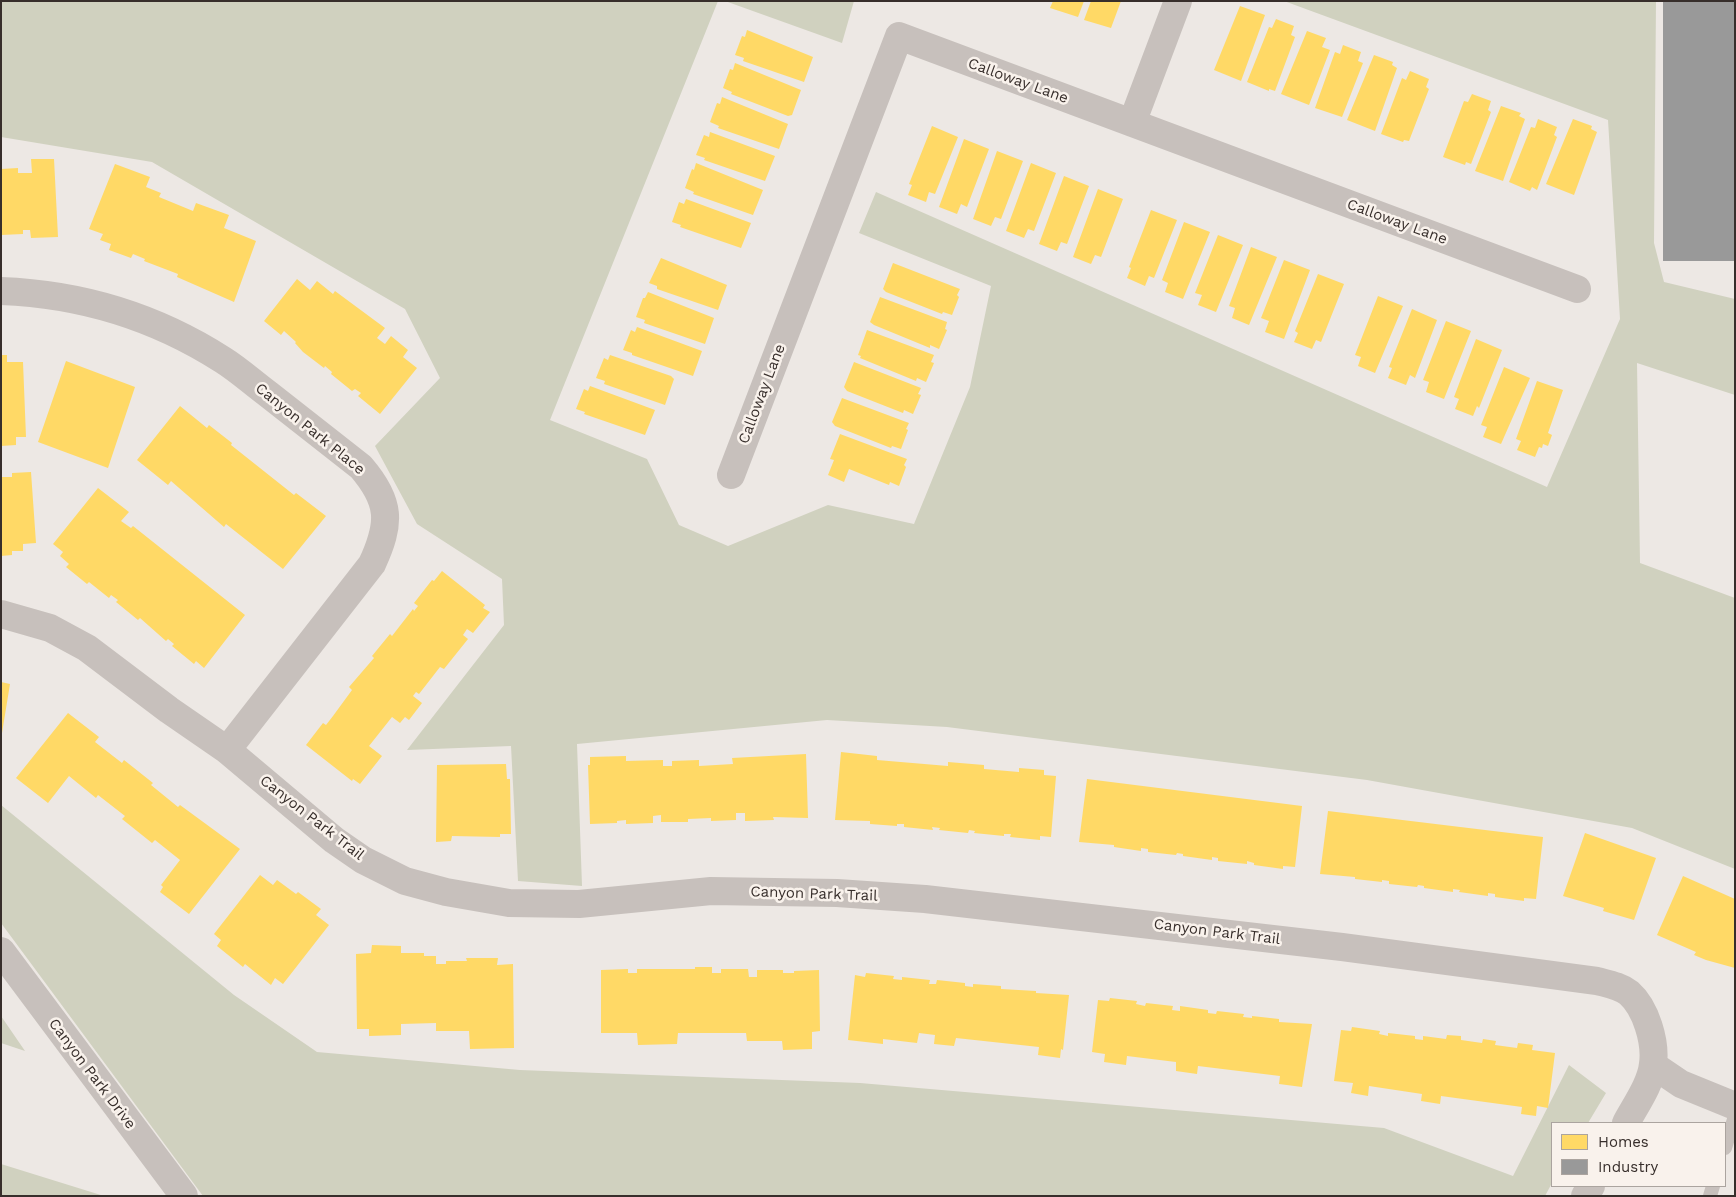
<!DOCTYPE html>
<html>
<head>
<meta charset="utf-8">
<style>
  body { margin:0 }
  #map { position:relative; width:1736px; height:1197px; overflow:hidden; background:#ede8e4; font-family:"Work Sans",sans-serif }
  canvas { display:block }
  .frame { position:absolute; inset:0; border:2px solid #372e2b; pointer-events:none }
  .legend { position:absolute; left:1551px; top:1122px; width:175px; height:65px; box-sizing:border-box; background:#f9f2ec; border:1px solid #aba49f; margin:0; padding:6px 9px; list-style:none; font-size:15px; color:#372e2b }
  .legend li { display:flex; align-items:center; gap:10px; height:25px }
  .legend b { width:25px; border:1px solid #aba49f }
</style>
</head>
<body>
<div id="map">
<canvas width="1736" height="1197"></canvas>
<div class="frame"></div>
<ul class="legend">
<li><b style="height:14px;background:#ffd966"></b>Homes</li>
<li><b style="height:14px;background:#999"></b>Industry</li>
</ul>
</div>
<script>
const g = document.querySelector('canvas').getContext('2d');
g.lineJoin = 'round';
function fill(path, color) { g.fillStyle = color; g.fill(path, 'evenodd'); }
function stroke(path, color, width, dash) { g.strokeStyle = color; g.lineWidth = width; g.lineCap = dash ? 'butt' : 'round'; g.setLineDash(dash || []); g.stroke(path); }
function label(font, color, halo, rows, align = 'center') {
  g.font = font + ' "Work Sans",sans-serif'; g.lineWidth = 5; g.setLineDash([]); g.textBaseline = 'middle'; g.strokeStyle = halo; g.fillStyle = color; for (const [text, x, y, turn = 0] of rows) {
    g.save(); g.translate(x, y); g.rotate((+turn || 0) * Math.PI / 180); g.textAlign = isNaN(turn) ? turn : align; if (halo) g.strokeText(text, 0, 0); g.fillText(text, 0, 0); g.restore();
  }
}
fill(new Path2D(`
  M1 1H718L550 420 647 459 679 525 728 546 828 505 914 524 970 387 991 286 859 233 876 192 1547 487 1620 319 1608 120 1284 1H1656L1654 243 1664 282 1735 299V395L1637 363 1640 563 1735 598V869L1632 828 1367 780 947 727 827 720 577 744 582 886 518 881 511 746 407 750 504 625 502 579 417 524 375 446 440 378 405 309 152 162 1 137Z
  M725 1H854L842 43Z
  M1 805 234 995 317 1052 520 1070 860 1083 1384 1128 1513 1176 1569 1065 1606 1093 1588 1123H1552V1183L1545 1196H203L1 923Z
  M1 1016 25 1051 1 1043Z
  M1 1164 104 1196H1Z`), '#d0d1bf');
fill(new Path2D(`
  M1053 1H1084L1078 17 1050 8Z
  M1091 1H1121L1111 28 1084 20Z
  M1240 6 1265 15 1241 81 1214 70Z
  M1276 19 1294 26 1291 35 1295 37 1275 91 1269 89V91L1247 82 1269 27 1272 28Z
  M747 30 813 57 804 82 743 61 744 58 735 55 742 36 745 37Z
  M1307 31 1326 38 1322 47 1330 50 1309 105 1281 94Z
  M1343 45 1361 52 1358 61 1363 63 1342 117 1315 108 1335 52 1340 54Z
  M1374 55 1393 62 1392 65 1397 68 1375 131 1347 120Z
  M735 63 801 90 792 115 788 116 731 94 732 92 723 88 730 69 733 70Z
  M1410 71 1429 79 1426 87 1429 89 1409 141 1404 140 1403 142 1381 134 1402 78 1406 80Z
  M1472 94 1491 101 1488 110 1491 112 1471 164 1466 162 1465 165 1443 157 1464 101 1468 102Z
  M722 97 788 124 779 149 718 128 719 126 710 122 717 103 720 104Z
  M1501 106 1521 113 1519 116 1525 119 1503 181 1475 171Z
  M1538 119 1557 127 1554 135 1557 137 1537 190 1532 187 1530 191 1509 182 1531 127 1535 128Z
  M1573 119 1592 126 1591 129 1597 132 1574 195 1546 184Z
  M932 126 958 137 935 194 929 192 926 202 908 195 912 185 909 184Z
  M710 132 775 156 765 181 704 160 705 158 696 155 704 135 709 137Z
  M964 139 989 149 967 207 961 204 957 214 939 207Z
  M997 151 1023 161 1001 219 995 217 991 226 973 219Z
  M31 159H54L58 237 31 238 30 230H23V234L1 235V169L18 168V173H32Z
  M696 163 763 190 753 215 693 194 694 192 685 188 692 169 694 170Z
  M1031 163 1056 173 1034 231 1028 229 1024 238 1006 231Z
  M115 164 150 177 146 187 161 193 159 197 193 211 196 203 229 215 224 228 256 241 234 302 177 277 178 274 144 261 145 259 133 254 131 258 109 250 111 244 100 240 103 234 89 229Z
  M1064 176 1089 186 1067 244 1061 242 1057 251 1039 244Z
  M1098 189 1123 199 1101 257 1095 255 1091 264 1073 257Z
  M686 199 751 223 741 248 680 227 681 225 672 222 679 202 684 204Z
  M1151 210 1177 220 1154 278 1149 276 1145 286 1127 278 1131 268 1129 267Z
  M1184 222 1210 232 1183 299 1165 292 1168 283 1162 280Z
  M1218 235 1243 245 1216 312 1198 305 1202 295 1195 293Z
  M1251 247 1277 257 1249 325 1232 318 1235 308 1229 306Z
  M661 258 727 285 718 310 657 289V286L649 283Z
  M1284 260 1310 270 1284 339 1265 332 1269 321 1261 318Z
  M893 263 960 289 957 295 959 297 952 315 943 312 942 314 886 292 883 289Z
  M1318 274 1344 284 1321 342 1316 340 1312 349 1294 342 1298 333 1295 331Z
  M297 279 310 290 317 281 333 294 335 291 385 328 377 338 385 344 391 336 408 350 403 357 417 368 380 414 358 396 361 393 355 389 352 391 331 374 332 372 325 366 324 368 303 352 295 343 296 342 284 331 281 335 264 321Z
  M648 292 714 318 705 344 644 323 645 320 636 317 643 298H645Z
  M1378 296 1403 306 1375 373 1358 366 1361 357 1355 355Z
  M880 297 947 322 945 329 947 330 939 349 930 345V348L874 325 870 322Z
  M1412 309 1437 320 1415 378 1410 375 1406 385 1388 378 1392 368 1389 367Z
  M1446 321 1471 331 1444 399 1426 392 1429 382 1423 380Z
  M637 327 702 351 693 376 632 355V353L623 350 631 330 635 332Z
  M867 330 934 355 931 362 934 363 926 382 917 378 916 381 860 358 861 356 858 355Z
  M1476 339 1502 350 1479 408 1477 406 1473 416 1455 409 1459 399 1454 397Z
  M1 355H7V362H23L26 437H16V445L1 446Z
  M610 355 671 376 674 379 665 405 604 384 605 381 596 378 604 358 608 360Z
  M66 361 135 387 108 468 38 442Z
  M854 362 921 388 918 394 921 395 913 414 904 410 903 413 847 391 844 387Z
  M1504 367 1530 378 1501 444 1483 437 1487 427 1481 425Z
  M1537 381 1563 390 1548 433 1552 435 1548 446 1543 444 1542 448 1539 447 1535 457 1517 450 1521 441 1516 439Z
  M590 386 655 410 645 435 584 414 585 412 576 409 584 389 588 391Z
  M842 398 909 423 906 429 908 430 901 449 892 446 891 448 835 426 832 422Z
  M180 406 207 428 209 425 232 443 231 445 294 495 296 493 326 516 283 569 226 524 224 527 171 481 168 485 137 460Z
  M840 434 907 459 904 465 906 467 899 486 890 482 889 485 849 469 844 482 828 475 834 460 830 459Z
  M31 472 36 543 23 544V551H12V555L1 556 2 477H12V473Z
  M98 488 129 512 121 521 131 528 133 526 245 615 204 668 196 661 194 664 172 646 174 644 168 639 166 641 140 618 138 620 116 602 118 600 111 595 109 598 89 582 87 584 66 567 69 564 60 556 63 552 53 544Z
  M442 571 485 605 483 608 490 612 473 633 467 629 463 635 468 639 444 669 440 667 419 694 416 692 413 696 422 703 409 720 405 717 400 723 392 717 369 746 382 756 360 784 353 779 352 781 306 745 323 723 326 725 333 716 352 690 349 687 374 658 372 656 390 634 392 636 413 609 414 611 418 606 414 603 432 580 434 581Z
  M1 682 10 684 2 733H1Z
  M68 713 99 737 95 742 122 763 124 760 153 783 151 785 178 807 180 805 240 849 189 914 160 892 163 887 161 885 180 860 155 840 152 843 122 819 125 816 98 795 96 798 69 776 48 803 16 778Z
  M841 752 877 756V760L948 766V762L984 765V769L1019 772V768L1044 770V775L1056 776 1051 837 1040 836V840L1010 837 1011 834H1004V836L974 833 975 831 969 830 968 833 939 830 940 828 932 827 933 830 904 827V824H897V826L870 824V821L835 820Z
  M806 754 808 818 773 817 774 820 745 821V813H736V820L711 821V818L688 819V822H661V815L653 816V823L626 824V820L617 821V823L590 824 588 765H590V757L626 756V761L663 760V766H672V761L699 760V766L733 764 732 758Z
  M506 764 507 779H510L511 834H500V837L452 836 451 841 436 842 437 765Z
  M1087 779 1302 806 1295 867 1283 866V869L1254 865V863L1247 861V864L1218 861V858L1212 857V860L1183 856V854L1177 853 1176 855 1148 852V849L1141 848V851L1114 847V845L1079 842Z
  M1328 811 1543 837 1536 899 1524 898V901L1495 897V894L1488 893V896L1459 892 1460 890 1453 889V892L1424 888V886L1418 885 1417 887 1389 884V881L1382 880V882L1355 879V877L1320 874Z
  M1585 833 1656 858 1634 920 1603 911 1604 908 1563 896Z
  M260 875 273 885 277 880 296 894 298 892 321 909 316 915 329 925 283 984 275 978 271 985 245 964 243 967 217 946 221 940 214 934Z
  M1683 876 1735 899V968L1706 960 1694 955 1696 952 1657 935Z
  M372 945 401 946V953H424V956H436V964H446V961H467L466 958H498L497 965 513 964 514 1048 470 1049 469 1031H436V1023L401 1024V1035L369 1036V1029H357L356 954 371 953Z
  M695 967H712V973H721V969H748L749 977H757V970H783V973H794V971L819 970 820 1031 812 1032V1049L783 1050 782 1041H747L746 1033H678L677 1044 638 1045 637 1033H601V970L628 969V973H637V969H695Z
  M866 973 894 976 893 979 902 980V977L930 980 929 984H936L937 980 965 983V986L973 987V984L1001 986V989L1036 991V993L1069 995 1063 1050 1061 1049 1060 1058 1038 1055 1039 1047 956 1038 954 1046 934 1044 935 1035 919 1033 917 1043 883 1039V1044L848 1040 855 975 865 977Z
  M1110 998 1137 1001 1136 1004 1145 1006 1146 1003 1173 1006 1172 1010 1180 1011V1006L1208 1010V1013L1216 1014 1217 1011 1244 1014 1243 1017 1252 1018V1016L1279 1019V1022L1312 1024 1302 1087 1279 1084 1280 1076 1198 1066 1197 1074 1176 1071V1062L1127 1056 1126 1065 1104 1062 1105 1054 1092 1052 1098 1000 1109 1001Z
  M1352 1027 1380 1031 1379 1034 1388 1036V1033L1415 1036V1039L1423 1040V1036L1446 1039 1447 1035 1461 1036V1040L1482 1043 1483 1039 1496 1041 1495 1045 1517 1048 1518 1043 1533 1045 1532 1050 1555 1053 1548 1108 1537 1106 1536 1116 1521 1114 1522 1107 1441 1096 1440 1104 1421 1101 1422 1094 1369 1086 1368 1096 1351 1093 1353 1083 1334 1081 1341 1030 1351 1031Z`), '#ffd966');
fill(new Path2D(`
  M1663 1H1735V261H1663Z`), '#999');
stroke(new Path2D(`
  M1725 1148 1735 1116
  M1710 1196 1713 1186`), '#c7c0bc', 14);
stroke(new Path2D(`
  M1132 123 1178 1
  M1 291C80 294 156 317 223 360 239 370 253 383 268 394 299 418 330 443 361 467 391 502 391 523 372 564L227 750
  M731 475 899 36 1577 289
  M1 614 50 628 87 648 169 710 227 750 334 840 363 860 405 881 446 892 509 903 579 904 711 891 837 893 925 899 1342 947 1597 981C1608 984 1620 986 1629 993 1646 1008 1656 1042 1653 1064 1651 1084 1635 1106 1626 1123
  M1 951 184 1196
  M1653 1065 1681 1084 1735 1106
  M1585 1196 1591 1186`), '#c7c0bc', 28);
label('15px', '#372e2b', '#f9f2ec', [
  ["Calloway Lane",1018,81,20],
  ["Calloway Lane",1397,222,20],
  ["Calloway Lane",762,394,-69],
  ["Canyon Park Place",310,429,39],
  ["Canyon Park Trail",312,818,38],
  ["Canyon Park Trail",814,894,2],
  ["Canyon Park Trail",1217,932,7],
  ["Canyon Park Drive",92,1074,53]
]);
</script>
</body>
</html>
